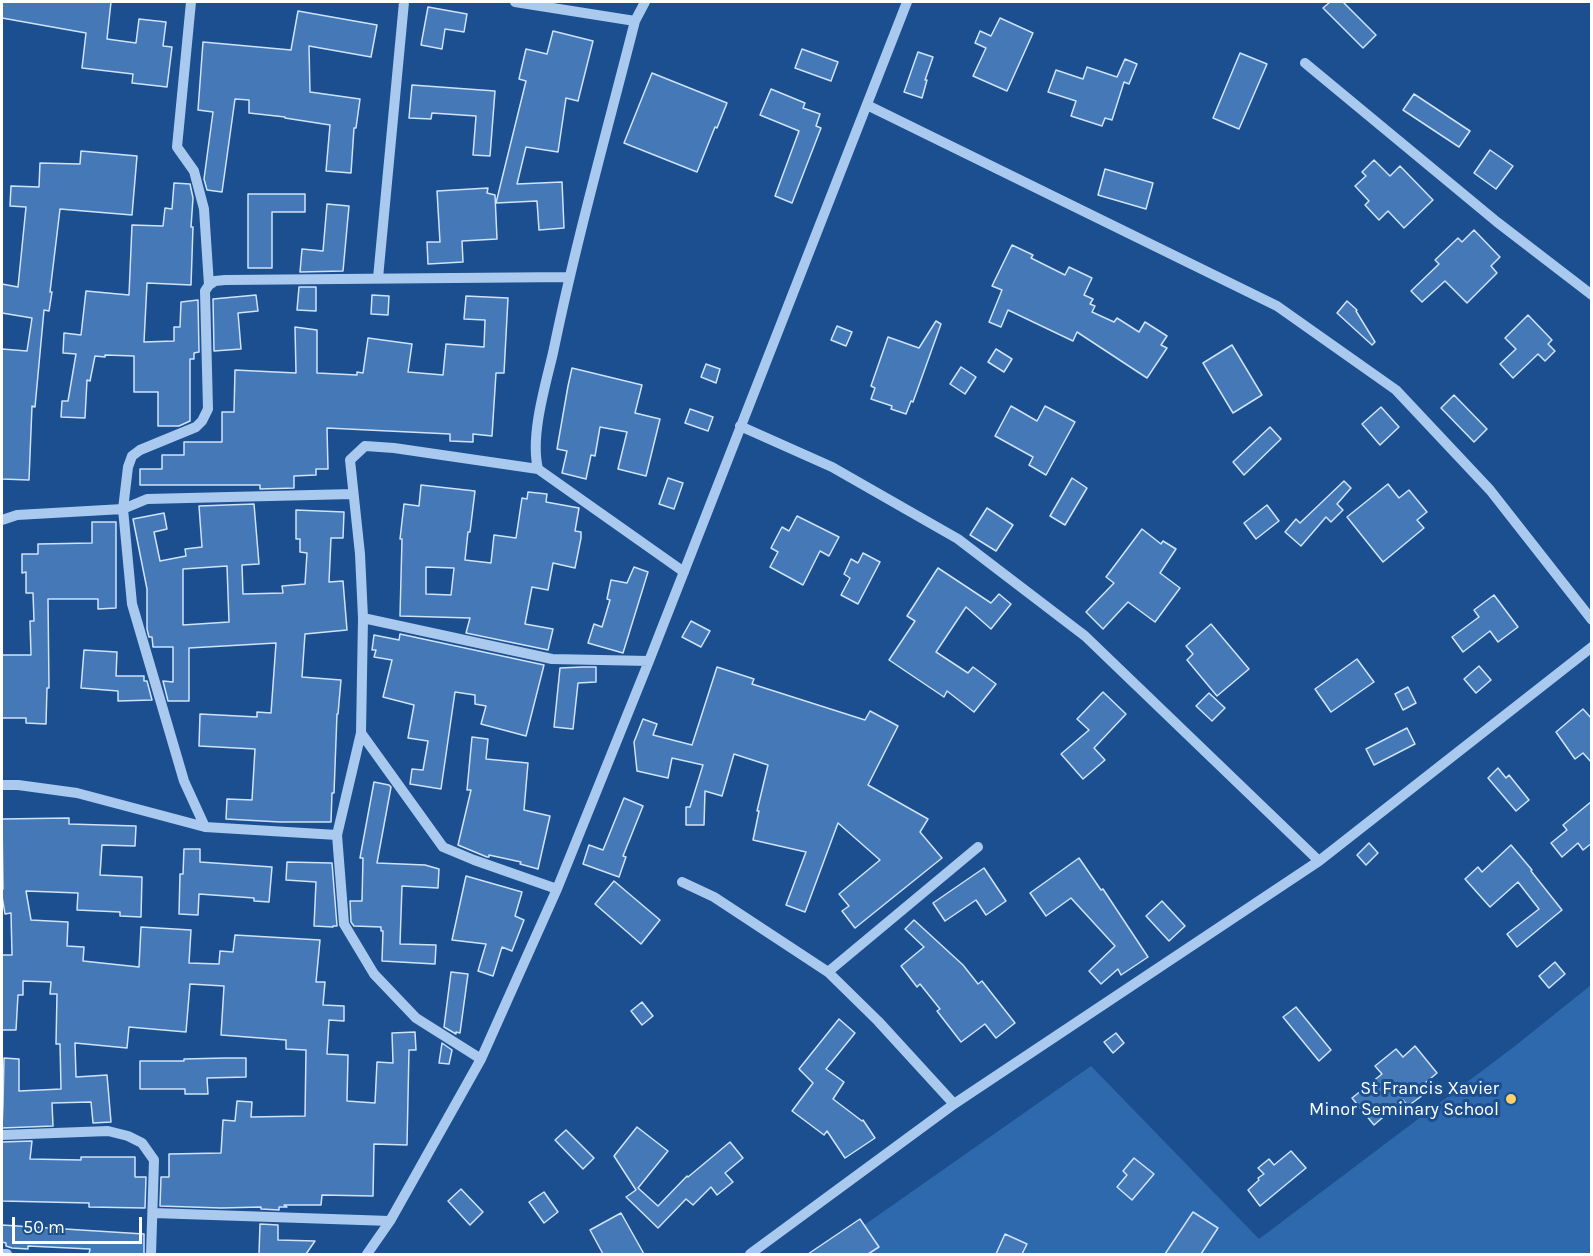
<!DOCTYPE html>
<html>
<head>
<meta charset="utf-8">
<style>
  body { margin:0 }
  #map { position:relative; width:1593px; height:1256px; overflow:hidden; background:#1b4f8f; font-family:Karla,sans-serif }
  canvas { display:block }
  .frame { position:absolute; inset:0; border:3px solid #fff; pointer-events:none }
  .scale { position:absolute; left:12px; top:1217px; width:130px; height:27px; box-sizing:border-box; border:3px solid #fff; border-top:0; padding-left:8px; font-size:18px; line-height:21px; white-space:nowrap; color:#fff; -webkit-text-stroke:4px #1b4f8f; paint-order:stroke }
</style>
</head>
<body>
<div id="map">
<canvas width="1593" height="1256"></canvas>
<div class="frame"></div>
<div class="scale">50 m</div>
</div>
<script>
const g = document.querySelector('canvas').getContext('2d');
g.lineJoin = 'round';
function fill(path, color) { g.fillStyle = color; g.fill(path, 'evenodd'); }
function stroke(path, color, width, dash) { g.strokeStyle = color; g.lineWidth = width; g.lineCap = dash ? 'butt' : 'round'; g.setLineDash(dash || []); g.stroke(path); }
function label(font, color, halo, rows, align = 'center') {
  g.font = font + ' Karla,sans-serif'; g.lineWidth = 6; g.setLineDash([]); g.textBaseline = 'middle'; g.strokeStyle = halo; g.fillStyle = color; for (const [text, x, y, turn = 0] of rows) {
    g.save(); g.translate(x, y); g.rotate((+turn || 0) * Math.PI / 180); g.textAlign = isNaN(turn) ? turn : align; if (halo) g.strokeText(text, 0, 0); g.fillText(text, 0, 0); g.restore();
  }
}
fill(new Path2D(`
  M1591 985V1254H823L1091 1066 1259 1239 1515 1046Z`), '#2e69ad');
const building = new Path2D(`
  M2 2H111L107 39 136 43 139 19 166 22 163 46 172 47 167 87 132 83 133 74 82 68 86 33 2 18Z
  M1330 2H1343L1376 35 1363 48 1323 8Z
  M428 7 467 14 464 32 445 29 442 49 421 45Z
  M298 11 377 25 371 57 309 46 310 92 360 99 356 128H354L351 173 326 171 330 125 285 118V117L249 113V100L235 99 222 192 207 190 204 179 213 112 198 110 203 42 291 50Z
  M1000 18 1033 33 1007 91 973 76 986 48 975 43 980 31 991 36Z
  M553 31 593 41 578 101 566 98 558 152 526 147 517 184 562 182 564 228 539 230 537 201 496 203 526 81 519 79 526 49 547 54Z
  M802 49 838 62 831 81 795 68Z
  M918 52 933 57 925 80H927L922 98 904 92Z
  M1240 53 1267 64 1239 129 1213 118Z
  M1125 59 1137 64 1129 84 1124 82 1112 120 1105 118 1102 126 1071 116 1076 101 1048 92 1056 70 1083 79 1087 67 1117 77Z
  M652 73 727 103 717 128 715 127 697 172 624 143Z
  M412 85 495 91 490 156 473 155 476 116 432 113 431 119 409 118Z
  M771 89 805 103 803 108 820 114 816 126 821 128 792 203 775 196 799 131 760 115Z
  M1414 94 1470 131 1459 147 1403 110Z
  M1490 150 1513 166 1496 189 1474 173Z
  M81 151 137 156 132 215 60 209 50 292H52L49 311 44 310 35 407 32 406 29 480 2 479V349L27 351 32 318 2 313V284L18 287 26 207 10 206 11 186 39 187 40 163 80 164Z
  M1374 160 1390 176 1400 166 1433 200 1404 228 1388 211 1379 220 1365 205 1369 201 1355 186 1366 176 1362 172Z
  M1105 169 1153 183 1146 209 1098 195Z
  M174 183 190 184 193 198 191 227H193L191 285 147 283 144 342 174 341V327H180L181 302 198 300 199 352 194 353V359H190V421L179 426H158V392H134V356L105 355V357L95 356 90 381 87 380 85 418 61 417 62 401H68L76 354 63 353 64 333 81 335 86 291 129 295 132 225 163 226 165 208 172 209Z
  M488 188 487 193 495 195 497 239 462 241 463 262 428 264 427 242H440L437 191Z
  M248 194H305V212H272V268H248Z
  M327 204 349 206 343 271 300 272 302 249 323 251Z
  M1474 230 1500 257 1491 266 1497 273 1467 303 1445 281 1422 302 1411 291 1439 264 1435 260 1458 238 1462 242Z
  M1012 245 1033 255 1031 258 1065 275 1069 267 1092 278 1084 295 1093 299 1090 304 1095 306 1092 312 1114 322 1117 318 1139 332 1145 322 1167 336 1161 345 1167 348 1147 378 1077 332 1073 341 1008 310 1001 327 989 322 1002 290 992 286Z
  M299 287H316V311L297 310Z
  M256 295 258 311 238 313 241 349 214 351 213 299Z
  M372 295 389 296 388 315 371 314Z
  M466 296 508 298 504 373H496L492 436 473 434V442L450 441V434L327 428 328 469H316V475L294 476V488L260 489V485H140V469H162V455H184V442H222V412H234L235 370 296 373 295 327 317 330V373L357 375V372L363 373 368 338 412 344 408 372 443 375 446 344 484 347 485 320 464 319Z
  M1347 301 1357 310 1356 311 1375 342 1372 345 1337 313Z
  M1528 315 1552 340 1548 344 1555 351 1545 361 1538 354 1513 378 1500 364 1516 349 1505 338Z
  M936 321 941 324 913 402 911 401 906 414 891 409 892 406 871 399 875 388 871 386 888 337 919 348Z
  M837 326 852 332 846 346 831 340Z
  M1232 345 1262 395 1233 413 1203 363Z
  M996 349 1012 359 1004 372 988 362Z
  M706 364 720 369 716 383 701 377Z
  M961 367 976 377 965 394 950 384Z
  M572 368 642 385 635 413 660 419 646 476 618 469 627 432 600 427 595 456 591 455 586 479 562 473 567 451 557 449 568 386Z
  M1454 395 1487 429 1474 442 1441 408Z
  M1011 406 1037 421 1045 406 1075 422 1046 475 1029 465 1033 457 995 436Z
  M1381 407 1399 427 1380 445 1362 424Z
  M690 409 713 417 708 431 685 423Z
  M1270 427 1281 439 1244 475 1233 462Z
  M668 478 683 483 674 509 659 504Z
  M1072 478 1087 488 1065 525 1050 516Z
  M1344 481 1351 488 1337 504 1343 510 1331 522 1326 517 1301 546 1285 532 1296 519 1300 523Z
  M1388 484 1399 498 1409 490 1427 512 1417 520 1424 528 1383 562 1347 517Z
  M421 485 475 491 470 532H468L465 560 491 563 494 535 516 538 522 498 527 499 528 492 547 494 546 502 579 508 575 531 581 532V538L575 568 553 563 548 590 532 587 525 624 553 629 548 650 466 633 470 618 400 616 402 539H400L404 504 419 506ZM426 567 454 568 451 595 426 594Z
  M254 504 259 564 242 565 243 594 283 593 282 586 305 584 307 553 300 552V539H296V510L344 512 343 538H331L329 582 343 581 347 630 305 634 302 677 341 680 338 714H337L334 793H332L331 822H280L226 819 227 799 252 800 255 749 199 746 200 714 257 717V712L271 713 276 643 189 648V701H168L163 681 173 682V647H153L152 637H149L147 629V589L133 519 164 513 167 529 154 532 160 561 186 556 185 549 202 547 199 506ZM227 566 229 622 183 625V569Z
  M1267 505 1279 521 1256 539 1244 523Z
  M987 508 1013 525 996 551 970 535Z
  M797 516 839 537 829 556 820 551 803 585 770 567 778 552 771 548 782 527 789 531Z
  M92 522H116V608L98 609V599H48L49 688H47L46 724 26 723V718H2V655H31L30 621H34L33 593H26V572L22 573V554H38V544L92 543Z
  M1142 529 1161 544 1163 541 1176 549 1160 573 1180 588 1155 622 1128 602 1103 629 1086 612 1114 583 1106 577Z
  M863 553 880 562 858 604 841 595 850 578 844 574 851 559 858 563Z
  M634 567 648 572 623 653 588 643 594 624 602 627 610 600 607 599 611 580 627 583Z
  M938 568 991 603 999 594 1011 604 991 629 966 607 936 652 968 673 973 667 996 684 974 712 947 691 944 697 889 660 915 621 907 616Z
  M1494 595 1518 627 1498 642 1490 631 1463 652 1452 637 1479 617 1474 610Z
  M691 621 710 631 701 647 682 637Z
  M1211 624 1249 669 1217 696 1187 660 1193 654 1186 646Z
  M400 634 544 665 526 736 481 724 486 706 475 704V695L455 692 441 789 410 784 412 769 423 770 428 741 408 738 414 705 383 697 392 660 374 657 376 650H372L374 635 399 640Z
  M84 650 117 652 116 676H144V681H147L152 700 118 701V691L81 688Z
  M1357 659 1374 682 1331 712 1315 689Z
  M1479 666 1491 680 1476 693 1464 679Z
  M582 667H596V682L578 683 573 729 554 727 560 668Z
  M717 667 754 679 752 684 865 720 870 711 898 726 868 785 928 819 920 832 942 858 855 928 842 911 849 906 839 894 880 860 838 823 805 912 786 905 806 852 753 840 759 811H757L768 765 734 754 722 796 705 791 704 825H686V807H690L703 765 672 758 668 778 637 771 634 742 643 719 657 724 653 735 692 745Z
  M1408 687 1416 703 1403 710 1395 694Z
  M1103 692 1126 714 1094 748 1105 760 1083 779 1061 754 1089 730 1077 719Z
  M1209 693 1225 708 1212 721 1196 706Z
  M1583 709 1592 719V763L1583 753 1575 759 1556 732Z
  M1407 728 1415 744 1374 765 1366 749Z
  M472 737 488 739 486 759 528 763 524 810 550 816 538 869 520 864 521 862 489 855V857H487L458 845 471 790H467Z
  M1498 768 1506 778 1509 775 1529 800 1516 811 1488 778Z
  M374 782 389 785 391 787 377 863 425 865 439 869 438 888 402 886 400 944 436 945 435 964 382 961 383 931H381V927L354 926 351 922 350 901H362L363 858H360Z
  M624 798 643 806 623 856 626 857 619 877 583 864 589 845 603 850Z
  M1592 801V843L1583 850 1578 843 1562 857 1551 843 1567 830 1563 825Z
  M69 818V824L136 826 135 846 102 845 100 875 142 877 141 917 120 916V912L77 910 78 893 26 891 31 920 68 922 67 946 84 947 83 961 139 967 141 927 191 930 189 963 219 964 220 951 233 952 235 935 320 940 316 982H325L323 1005 344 1006V1021L329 1020 327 1054 348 1055 347 1101 375 1103 377 1062 393 1063 392 1033 415 1032 416 1050H409L407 1145 374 1144 373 1196 322 1195 321 1205H284L287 1207H279V1210L261 1209V1207L221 1208 160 1206 161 1177H169V1154L221 1153 223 1120 235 1121 237 1101 252 1102 251 1117 305 1116 306 1050 286 1049V1040L221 1035 224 986 190 984 186 1032 129 1027 127 1048 75 1043 76 1077 107 1075 111 1122 93 1123 91 1102 52 1103 53 1126 2 1128 3 1104 4 1058 19 1059V1091L61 1089 60 1044H56L57 994H50L51 982 23 981V995H18L16 1030H2V955H12L11 913 5 914 2 896V890L3 889 2 819Z
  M1369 843 1378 853 1366 865 1357 855Z
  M1511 845 1532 870 1531 871 1562 910 1517 947 1507 934 1539 909 1518 882 1490 907 1465 879 1478 867 1482 872Z
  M184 849H200V862L272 867 269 902 254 901V898L199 894 198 915 179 914 180 874H183Z
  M1079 858 1101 890 1103 889 1148 957 1121 975 1118 969 1101 984 1089 971 1115 946 1071 898 1046 916 1030 893Z
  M287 862 332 863 337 926H333V927L314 926 316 882 286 880Z
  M984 868 1006 901 986 915 976 900 945 921 933 903Z
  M466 876 522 892 515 916 524 920 512 951 502 947 493 976 478 971 486 944 452 940Z
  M614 881 660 920 641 944 595 904Z
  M1162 901 1185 926 1169 941 1146 916Z
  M914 920 963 965 978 984 982 981 1015 1023 996 1038 985 1024 961 1042 937 1011 940 1009 920 984 917 987 901 966 924 947 905 929Z
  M1555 962 1565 974 1549 988 1539 976Z
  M451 972 468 974 460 1033 456 1032V1034L444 1027Z
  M642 1002 653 1016 642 1025 631 1011Z
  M1296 1007 1331 1050 1319 1061 1283 1017Z
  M839 1019 855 1033 826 1069 844 1082 833 1099 862 1121 863 1120 875 1138 845 1158 827 1131 824 1135 792 1111 813 1083 799 1069Z
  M1116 1033 1124 1043 1113 1053 1104 1042Z
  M442 1043 452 1050 449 1064 439 1063Z
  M1415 1046 1437 1073 1418 1089 1423 1095 1408 1106 1403 1100 1374 1125 1352 1098 1382 1074 1375 1066 1396 1049 1403 1057Z
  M225 1058H246V1077L207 1078 208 1094H185V1089H140V1061H184V1059Z
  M637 1127 668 1151 638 1188 658 1206 687 1176 688 1177 730 1142 743 1158 725 1173 733 1182 717 1195 711 1187 693 1205 686 1199 658 1228 626 1197 636 1190 614 1156Z
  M566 1130 594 1158 583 1169 555 1140Z
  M32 1141 30 1159 81 1160V1157H135V1177H146L145 1208 89 1207V1203L2 1201V1142Z
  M1291 1151 1306 1168 1260 1206 1248 1190 1259 1180 1258 1178 1264 1174 1258 1168 1269 1159 1274 1165Z
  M1134 1158 1154 1174 1132 1200 1117 1187 1127 1175 1123 1171Z
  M461 1189 483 1212 470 1225 448 1201Z
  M544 1192 558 1212 544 1223 529 1202Z
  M1193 1212 1218 1228 1201 1254H1165Z
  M621 1213 644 1254H603L590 1230Z
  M860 1219 879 1247 868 1254H808Z
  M260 1224 278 1225V1240L315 1241 306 1254H259Z
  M2 1225 144 1234V1254H89L90 1249 28 1246V1249L12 1248 6 1246V1243L2 1242Z
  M1005 1234 1027 1244 1022 1254H996Z`);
fill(building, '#4478b7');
stroke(building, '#cfe3fa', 1.5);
stroke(new Path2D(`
  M191 2 177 147 194 171 204 209 209 285 205 291 208 409 202 421 196 427 140 450 132 456 128 467 123 509 132 604 184 781 205 827
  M515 2 635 21
  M1305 63 1497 222 1592 295
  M867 105 1277 306 1396 390 1490 490 1592 620
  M378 278 404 2
  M209 285 215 281 225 280 569 277
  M740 426 832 467 958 539 1085 636 1319 861
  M538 469C530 436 545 387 553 353 576 241 607 131 635 21L645 2
  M2 520 17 515 123 509 147 499 353 494
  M363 618 552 659 649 661
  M361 733 443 847 474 860 557 889
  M2 785H18L77 793 205 827 337 835
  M682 882 714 897 828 972 878 1021 954 1104
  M828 972 978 847
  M481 1059 416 1018 374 974 344 924 337 835 361 733 363 618 360 554 350 460 365 446 394 448 538 469 684 572
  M2 1135 108 1131 128 1136 142 1143 154 1160 151 1254
  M153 1213 390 1221
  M2 1254H7
  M367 1254 390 1221 481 1059 557 889 649 661 907 2
  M750 1254 954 1104 1319 861 1592 647`), '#a9c9ee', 10);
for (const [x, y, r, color] of [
  [1511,1099,6,"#ffd166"]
]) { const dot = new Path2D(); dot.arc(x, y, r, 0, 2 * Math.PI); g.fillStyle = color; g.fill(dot); stroke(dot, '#1b4f8f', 2); }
label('18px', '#fff', '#1b4f8f', [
  ["St Francis Xavier",1499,1089],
  ["Minor Seminary School",1499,1110]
], 'right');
</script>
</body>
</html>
